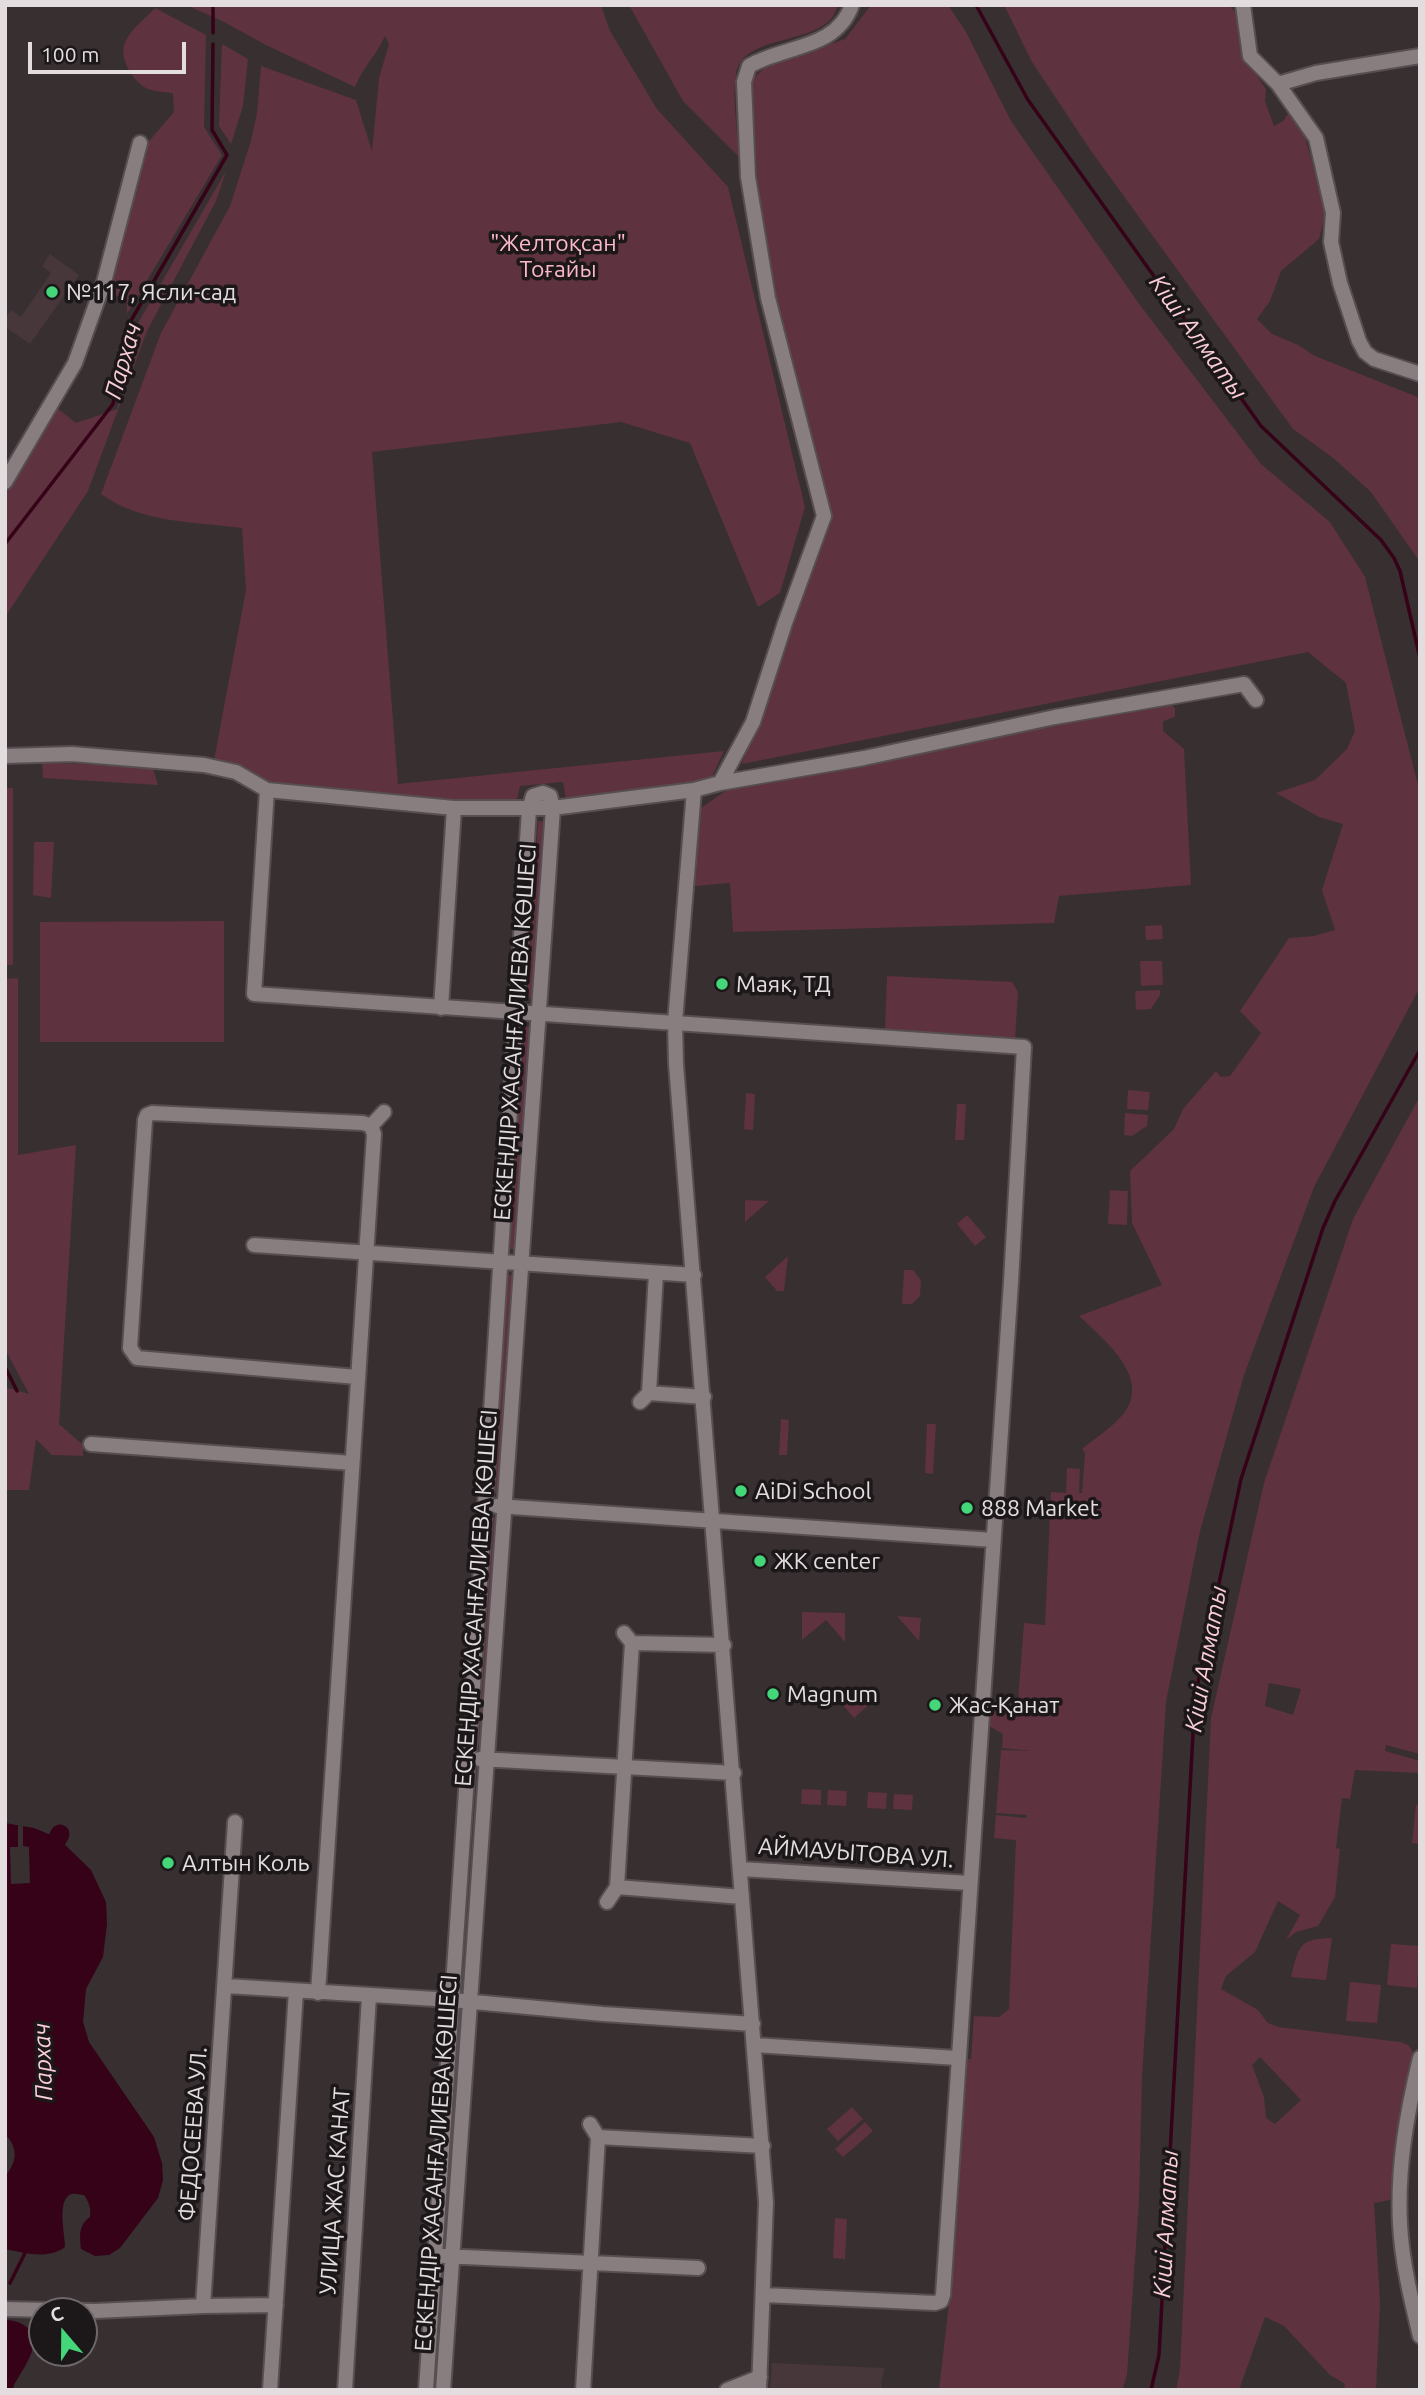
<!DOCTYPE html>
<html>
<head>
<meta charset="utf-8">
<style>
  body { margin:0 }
  #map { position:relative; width:1425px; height:2395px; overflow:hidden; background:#382f31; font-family:Ubuntu,sans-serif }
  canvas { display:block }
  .frame { position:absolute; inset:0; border:7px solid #e4dddf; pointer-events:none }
  .north { position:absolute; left:28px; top:2297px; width:70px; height:70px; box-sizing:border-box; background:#1c1819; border:2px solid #6c6768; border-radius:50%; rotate:340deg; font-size:19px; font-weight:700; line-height:28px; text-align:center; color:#e4dddf }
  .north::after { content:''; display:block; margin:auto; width:24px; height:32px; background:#44d77a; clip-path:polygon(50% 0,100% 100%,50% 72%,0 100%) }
  .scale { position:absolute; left:28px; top:42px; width:158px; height:32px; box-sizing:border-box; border:4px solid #e4dddf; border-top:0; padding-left:9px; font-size:21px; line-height:24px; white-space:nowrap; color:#e4dddf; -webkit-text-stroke:5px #1c1819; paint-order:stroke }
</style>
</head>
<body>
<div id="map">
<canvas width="1425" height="2395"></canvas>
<div class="frame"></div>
<div class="north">С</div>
<div class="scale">100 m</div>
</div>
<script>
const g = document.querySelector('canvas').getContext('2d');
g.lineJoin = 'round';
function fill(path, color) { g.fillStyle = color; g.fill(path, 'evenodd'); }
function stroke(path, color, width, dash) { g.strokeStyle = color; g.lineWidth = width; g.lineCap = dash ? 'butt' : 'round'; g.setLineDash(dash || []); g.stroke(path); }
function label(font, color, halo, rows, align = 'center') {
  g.font = font + ' Ubuntu,sans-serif'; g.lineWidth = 7; g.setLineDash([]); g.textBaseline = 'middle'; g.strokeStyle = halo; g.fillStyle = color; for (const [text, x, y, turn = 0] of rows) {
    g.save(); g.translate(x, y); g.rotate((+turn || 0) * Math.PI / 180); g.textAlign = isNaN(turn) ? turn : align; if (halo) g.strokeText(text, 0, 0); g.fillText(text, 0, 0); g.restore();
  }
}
fill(new Path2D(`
  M50 254 79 275 30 344 5 327V318L11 310 21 317 51 273 42 266Z
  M772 2363 885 2368 881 2382 882 2390H770Z`), '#47363a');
fill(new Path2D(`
  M186 5H601L610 31 657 109 728 187 805 507 780 593 758 607 690 443 621 422 372 452 398 784 724 751 711 779 566 799 563 782 520 786 516 804 398 797 270 784 245 768 214 760 246 590 242 528C196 522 140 523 101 494L161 333 230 206 251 141 257 113 261 66 356 100 372 151 379 78 389 44 385 36C377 55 362 68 355 87L266 45 222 21Z
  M629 5H838C836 10 834 16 830 20 805 45 741 36 736 75 732 96 738 135 739 157L683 101Z
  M871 5H948L966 32 1011 121 1140 305 1261 464 1330 522 1365 577 1420 793V987L1314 1187 1244 1375 1200 1531 1166 1702 1142 2077 1139 2201 1127 2375 1122 2390H939L949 2303 965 2059H971L974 2016 999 2017 1009 2009 1016 1840 994 1838 996 1815 1026 1818 1027 1815 996 1813 1001 1750 1032 1751 1002 1748 1003 1734 986 1724 987 1711 1017 1713 1024 1623 1045 1625 1051 1492 1066 1493 1067 1468 1080 1469 1079 1493H1082L1085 1453 1082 1449C1095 1438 1113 1427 1124 1413 1152 1377 1102 1338 1079 1316L1162 1285 1132 1223 1130 1171 1174 1129 1183 1109 1216 1071 1221 1077 1230 1076 1261 1033 1240 1011 1289 938 1314 936 1335 930 1322 890 1343 824 1319 817 1276 793 1315 780 1347 749 1355 731 1346 683 1308 652 742 764 828 518 761 248 752 79 767 66 845 39Z
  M1004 5H1229L1238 15 1240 50 1266 89 1265 101 1274 126 1283 121 1290 111 1300 120 1326 211 1319 239 1281 271 1270 301 1257 319 1272 334 1298 345 1315 356 1420 398V562L1371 492 1332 457 1293 429 1091 151 1032 62Z
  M155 8 206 35 204 127 222 155 127 314V299L105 292 149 141 174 112 173 93C164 92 153 92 146 88 134 82 120 60 124 46 127 32 146 18 155 8Z
  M222 44 248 59 243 106 231 144 219 126Z
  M226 171 216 201 147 331 88 491 5 617V493L57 408 76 423 117 409 134 330Z
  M1169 703 1175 708V717L1163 721V731L1184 749 1191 885 1059 896 1054 923 733 932 730 883 695 886 701 808 728 789Z
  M42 762 153 768 158 785 43 778Z
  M5 788H13V965H5Z
  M538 821 548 822 535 998H527Z
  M34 842H54L51 898 33 895Z
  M224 921V1042H40V922Z
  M1162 925 1163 939 1146 940 1145 926Z
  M1140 961H1162L1163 985 1141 986Z
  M887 976 1012 982 1018 992 1015 1039 885 1030Z
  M18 978V1155L76 1145 59 1424 83 1445V1456L52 1455 36 1439 29 1490H5V1387L29 1394 5 1349V979Z
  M1160 990V995L1151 1009 1136 1010 1135 991Z
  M525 1026 533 1027 518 1250 509 1249Z
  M1128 1090 1150 1092 1148 1110 1127 1109Z
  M746 1093 755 1094 753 1130 744 1129Z
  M1420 1096V1754L1386 1745 1385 1751 1420 1761V1773L1355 1770 1350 1799 1342 1798 1336 1848 1340 1849 1335 1897 1318 1926 1296 1932 1286 1940 1300 1915 1278 1901 1255 1952 1226 1976 1221 1989 1258 2010 1268 2023 1278 2027 1400 2042C1407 2044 1410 2045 1413 2053L1390 2200 1374 2203 1380 2302 1376 2390H1344L1345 2384 1330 2375 1284 2326 1265 2317 1239 2390H1176L1180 2370 1211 1718 1264 1483 1353 1219ZM1269 1683 1301 1689 1293 1715 1265 1706ZM1260 2057 1301 2100 1275 2124 1266 2118 1264 2097 1252 2065Z
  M957 1104H966L964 1140H955Z
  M1125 1113 1148 1115 1147 1126 1132 1136 1124 1135Z
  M1110 1190 1128 1191 1127 1225 1108 1224Z
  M745 1200 769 1201 745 1222Z
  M967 1215 986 1237 975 1246 957 1224Z
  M788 1256 784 1291H777L765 1277Z
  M904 1270H913L921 1280 920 1296 912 1304H902Z
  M507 1275H516L501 1494 492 1493Z
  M781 1419 789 1420 787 1455H779Z
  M927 1424H936L933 1474 925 1473Z
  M491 1517 500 1519 486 1746 476 1745Z
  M802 1612 845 1613V1642L826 1620 802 1640Z
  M897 1616 921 1618 919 1641Z
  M860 1688 873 1701 854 1718 842 1704Z
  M802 1789 821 1790V1805L801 1804Z
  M828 1790 847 1791 846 1806 827 1805Z
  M868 1792 887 1793 886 1809 867 1808Z
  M894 1794 913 1795 912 1810 893 1809Z
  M1416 1805H1420V1844L1412 1843Z
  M1332 1938 1326 1980 1291 1977C1299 1946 1298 1939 1332 1938Z
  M1391 1944 1420 1946 1417 1988 1387 1985Z
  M1350 1982 1381 1985 1377 2023 1346 2021Z
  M852 2107 863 2119 838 2141 827 2129Z
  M865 2122 873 2131 843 2157 835 2149Z
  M835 2218 847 2219 845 2259 833 2258Z`), '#5e323f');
fill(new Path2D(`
  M5 1823 34 1828 58 1838 91 1870 106 1902 107 1924 103 1957 86 1989 83 2022 89 2042 154 2137 162 2163 163 2180 158 2198 120 2248 109 2255 95 2256 81 2249C80 2236 78 2225 90 2217 91 2208 89 2202 84 2195 80 2195 76 2193 72 2194 56 2198 65 2234 65 2247 48 2260 25 2253 5 2249V2176C18 2161 18 2148 5 2134Z
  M5 2320C21 2320 38 2330 33 2348 30 2360 20 2374 14 2385L13 2390H5Z`), '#350217');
fill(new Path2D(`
  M18 1825 23 1826V1846L29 1847 30 1883 11 1884 10 1847H18Z`), '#382f31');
stroke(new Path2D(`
  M976 5 1028 100 1261 426 1381 540 1394 558 1400 571 1420 658
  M213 33V5
  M5 544 113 404 129 324 227 155 212 130 213 44
  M5 1367 17 1391
  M10 2283 26 2251
  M1151 2390 1159 2355 1195 1697 1241 1479 1323 1228 1335 1201 1420 1050`), '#350217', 3.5);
stroke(new Path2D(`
  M58 1838 60 1834`), '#350217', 19);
const minor = new Path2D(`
  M1243 5 1250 56 1278 84 1316 138 1333 213 1331 242 1340 283 1359 341 1365 352 1374 359 1420 374
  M1278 84 1316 73 1420 56
  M5 482 75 363 104 282 140 143
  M5 756 72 754 204 765 236 772 267 790 454 808H553L694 790 720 783 864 758 1055 717 1244 684 1256 700
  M720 783 753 722 785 623 824 516 768 298 748 177 744 82 749 66C785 45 836 50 852 5
  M267 790 254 994 1024 1047 1011 1282 943 2295 941 2301 935 2303 764 2295
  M694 790 675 1022 676 1064 766 2202 759 2390
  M441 1008 454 808
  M371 1126 384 1112
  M254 1245 694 1275
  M357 1377 137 1358 130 1348 145 1120 147 1115 152 1113 363 1123 371 1126
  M649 1393 704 1397
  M640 1402 649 1393 656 1273
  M91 1444 352 1463
  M497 1506 993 1540
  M632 1643 724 1645
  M480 1759 734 1773
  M741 1869 969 1883
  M617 1887 742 1897
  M607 1902 617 1887 632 1643 624 1633
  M226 1986 452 2000 603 2014 753 2024
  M318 1993 374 1134 371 1126
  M754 2045 957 2058
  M1420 2058C1407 2112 1397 2168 1400 2224 1402 2262 1411 2299 1420 2336
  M598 2137 763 2146
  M443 2256 698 2268
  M203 2306 276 2305
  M5 2309 95 2311 203 2306 235 1822
  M270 2390 296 1991
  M345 2390 369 1996
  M426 2390 485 1506 529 809 533 796 543 793 550 796 553 808 443 2390
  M583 2390 598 2137 590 2124
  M727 2390 760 2377`);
stroke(minor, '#564e50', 18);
stroke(minor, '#887d7f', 14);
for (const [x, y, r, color] of [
  [52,292,7,"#44d77a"],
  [722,984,7,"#44d77a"],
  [741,1491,7,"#44d77a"],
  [967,1508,7,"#44d77a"],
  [760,1561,7,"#44d77a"],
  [773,1694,7,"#44d77a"],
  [935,1705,7,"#44d77a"],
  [168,1863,7,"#44d77a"]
]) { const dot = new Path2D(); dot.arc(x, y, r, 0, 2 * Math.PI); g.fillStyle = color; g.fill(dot); stroke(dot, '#1c1819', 2.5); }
label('23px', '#fab8c9', '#1c1819', [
  ["\"Желтоқсан\"",558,243],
  ["Тоғайы",558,269]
]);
label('23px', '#e4dddf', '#1c1819', [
  ["№117, Ясли-сад",66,292],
  ["Маяк, ТД",736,984],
  ["AiDi School",755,1491],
  ["888 Market",981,1508],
  ["ЖК center",774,1561],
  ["Magnum",787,1694],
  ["Жас-Қанат",949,1705],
  ["Алтын Коль",182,1863]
], 'left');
label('23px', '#e4dddf', '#1c1819', [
  ["ЕСКЕНДІР ХАСАНҒАЛИЕВА КӨШЕСІ",515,1032,-86],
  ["ЕСКЕНДІР ХАСАНҒАЛИЕВА КӨШЕСІ",476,1598,-86],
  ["АЙМАУЫТОВА УЛ.",856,1853,4],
  ["ФЕДОСЕЕВА УЛ.",193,2134,-86],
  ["ЕСКЕНДІР ХАСАНҒАЛИЕВА КӨШЕСІ",436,2163,-86],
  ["УЛИЦА ЖАС КАНАТ",335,2191,-86]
]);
label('italic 24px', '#facdd8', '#1c1819', [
  ["Кіші Алматы",1198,337,54],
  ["Пархач",123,361,-74],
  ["Кіші Алматы",1206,1659,-80],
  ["Пархач",43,2062,-92],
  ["Кіші Алматы",1166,2224,-87]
]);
</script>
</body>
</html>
